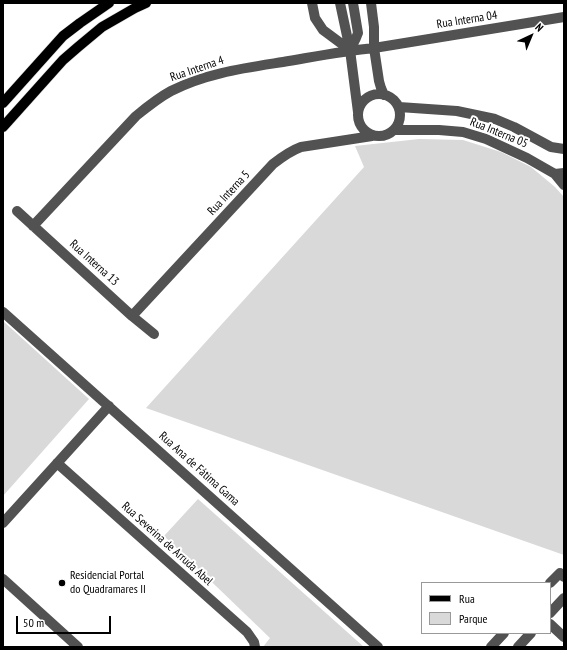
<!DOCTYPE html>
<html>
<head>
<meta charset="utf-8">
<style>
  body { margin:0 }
  #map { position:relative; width:567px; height:650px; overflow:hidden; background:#fff; font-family:"PT Sans Narrow",sans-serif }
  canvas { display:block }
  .frame { position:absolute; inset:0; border:4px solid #000; pointer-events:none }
  .legend { position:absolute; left:421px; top:582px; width:130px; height:52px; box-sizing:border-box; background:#fff; border:1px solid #999; margin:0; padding:5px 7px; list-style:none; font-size:12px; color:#000 }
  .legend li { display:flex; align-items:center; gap:8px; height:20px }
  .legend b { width:20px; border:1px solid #999 }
  .north { position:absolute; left:511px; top:16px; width:40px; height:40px; -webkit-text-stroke:3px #fff; paint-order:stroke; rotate:44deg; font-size:11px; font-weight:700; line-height:16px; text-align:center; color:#000 }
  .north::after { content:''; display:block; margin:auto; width:14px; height:18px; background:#000; clip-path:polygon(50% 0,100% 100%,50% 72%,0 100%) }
  .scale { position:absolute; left:16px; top:616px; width:95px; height:18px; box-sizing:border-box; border:2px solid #000; border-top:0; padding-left:5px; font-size:12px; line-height:14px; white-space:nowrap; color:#000; -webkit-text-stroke:3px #fff; paint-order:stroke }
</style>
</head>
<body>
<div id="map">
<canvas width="567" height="650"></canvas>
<div class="frame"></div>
<ul class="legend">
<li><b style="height:5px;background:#000"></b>Rua</li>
<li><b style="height:11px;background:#d9d9d9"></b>Parque</li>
</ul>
<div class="north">N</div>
<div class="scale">50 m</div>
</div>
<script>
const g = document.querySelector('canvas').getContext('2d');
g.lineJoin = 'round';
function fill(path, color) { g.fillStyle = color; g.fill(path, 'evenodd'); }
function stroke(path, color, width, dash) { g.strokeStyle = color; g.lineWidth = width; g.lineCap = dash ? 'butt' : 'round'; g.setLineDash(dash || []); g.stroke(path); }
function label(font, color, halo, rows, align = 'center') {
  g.font = font + ' "PT Sans Narrow",sans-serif'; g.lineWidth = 4; g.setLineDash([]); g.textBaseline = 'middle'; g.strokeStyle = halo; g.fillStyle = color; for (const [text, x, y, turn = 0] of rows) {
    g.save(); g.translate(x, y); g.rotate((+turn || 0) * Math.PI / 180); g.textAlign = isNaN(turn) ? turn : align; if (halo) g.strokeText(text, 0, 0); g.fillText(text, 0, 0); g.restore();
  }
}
fill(new Path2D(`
  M419 139 463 140 501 152 531 167 555 187 564 197V555L146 408 364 167 355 146Z
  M3 321 89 399 3 496Z
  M198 499 364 647H263L270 638 164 536Z`), '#d9d9d9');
const major = new Path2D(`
  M3 103 63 36 80 23 109 3
  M3 127 63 60 78 47 102 27 135 8 146 3`);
stroke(major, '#dbdbdb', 11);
stroke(new Path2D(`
  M312 3 315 18 323 30 350 50
  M340 3 350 50 358 112
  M371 3 374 27V48L379 81 381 88 384 95
  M350 50 356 38 358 33 353 3
  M358 115a21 21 0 1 1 42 0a21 21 0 1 1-42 0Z
  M399 107 457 111 495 119 514 127 551 147 564 149
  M396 130H439L463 132 486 139 527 158 555 174 564 173
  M555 174 564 185
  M17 211 132 316 154 334
  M33 226 136 116C147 107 158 98 171 91 206 73 245 68 283 62 313 57 343 51 374 48L564 17
  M3 312 378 647
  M132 316 273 164C282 157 290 151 301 147L372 136
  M57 463 247 632 254 642 255 647
  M3 523 109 406
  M3 579 78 647
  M550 583 560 573 564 577
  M550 613 564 598
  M550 624 564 637
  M491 647 504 633
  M518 647 531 633`), '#525252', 10);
stroke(major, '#000', 10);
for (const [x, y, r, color] of [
  [62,583,4,"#000"]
]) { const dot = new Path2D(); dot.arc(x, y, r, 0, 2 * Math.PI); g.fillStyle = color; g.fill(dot); stroke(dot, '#fff', 1.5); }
label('12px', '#000', '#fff', [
  ["Rua Interna 04",467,20,-9],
  ["Rua Interna 4",197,69,-19],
  ["Rua Interna 05",499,133,22],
  ["Rua Interna 5",229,193,-47],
  ["Rua Interna 13",94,263,42],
  ["Rua Ana de Fátima Gama",199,469,42],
  ["Rua Severina de Arruda Abel",167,544,42]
]);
label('12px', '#000', '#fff', [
  ["Residencial Portal",70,576],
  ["do Quadramares II",70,590]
], 'left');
</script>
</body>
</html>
